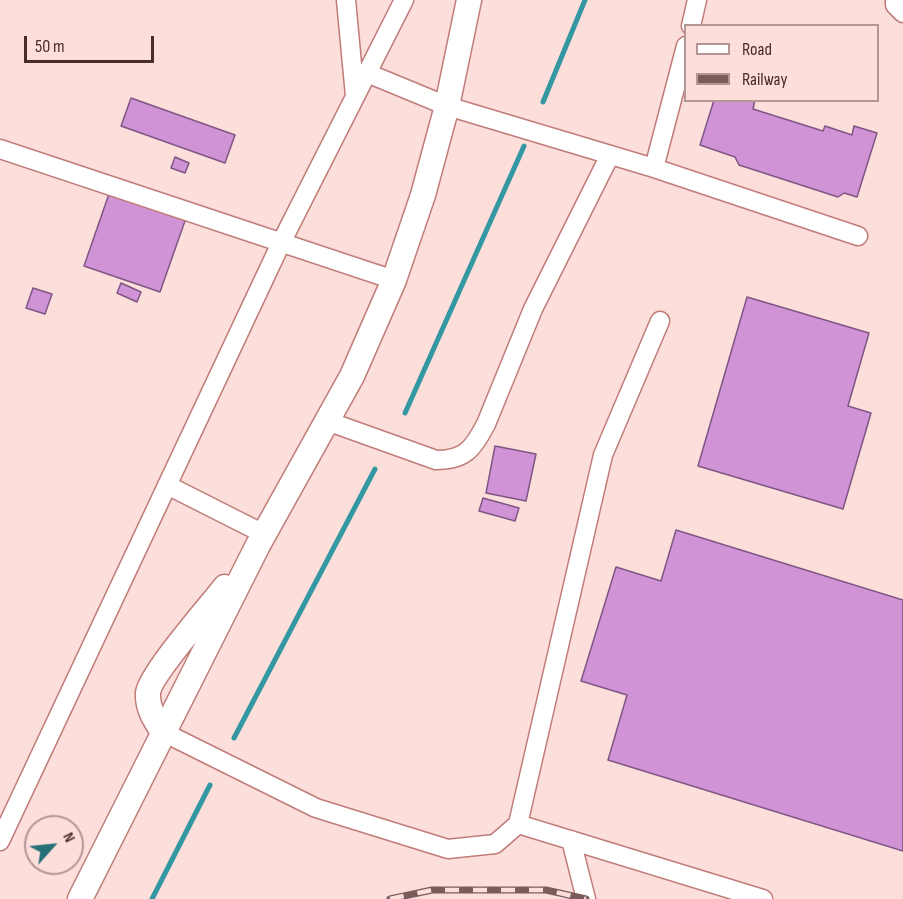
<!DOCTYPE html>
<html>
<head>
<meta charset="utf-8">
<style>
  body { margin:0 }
  #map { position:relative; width:903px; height:899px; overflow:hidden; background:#fcdedb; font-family:"Sofia Sans Condensed",sans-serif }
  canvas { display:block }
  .legend { position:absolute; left:684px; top:24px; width:195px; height:78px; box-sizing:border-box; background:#fcdedb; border:2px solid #b49795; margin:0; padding:8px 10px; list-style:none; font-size:18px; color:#492d2b }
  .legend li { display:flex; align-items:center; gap:12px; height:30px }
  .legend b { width:30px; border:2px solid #b49795 }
  .north { position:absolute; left:24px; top:815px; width:60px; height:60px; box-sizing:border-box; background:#fcdedb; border:2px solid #b49795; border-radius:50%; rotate:63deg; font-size:16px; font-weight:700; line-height:24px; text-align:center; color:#492d2b }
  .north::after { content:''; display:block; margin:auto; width:21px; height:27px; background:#267077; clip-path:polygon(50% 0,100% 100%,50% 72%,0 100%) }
  .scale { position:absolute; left:24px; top:36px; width:130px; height:27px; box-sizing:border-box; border:3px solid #492d2b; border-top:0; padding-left:8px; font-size:18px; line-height:21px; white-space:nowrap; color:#492d2b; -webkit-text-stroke:4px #fcdedb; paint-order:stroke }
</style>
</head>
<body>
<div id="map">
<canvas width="903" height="899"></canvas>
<ul class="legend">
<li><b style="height:8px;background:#fff"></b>Road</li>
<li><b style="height:8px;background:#7a5d5b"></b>Railway</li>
</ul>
<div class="north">N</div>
<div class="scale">50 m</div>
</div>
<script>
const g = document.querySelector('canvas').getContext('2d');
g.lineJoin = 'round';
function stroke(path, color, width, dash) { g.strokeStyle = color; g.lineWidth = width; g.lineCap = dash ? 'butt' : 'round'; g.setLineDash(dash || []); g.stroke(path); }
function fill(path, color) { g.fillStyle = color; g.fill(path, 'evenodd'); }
stroke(new Path2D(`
  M543 102 585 0
  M405 413 524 146
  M234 738 375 469
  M152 899 210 785`), '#3398a1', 5);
const building = new Path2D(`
  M131 98 235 135 225 163 121 126Z
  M714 100H755L753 109 823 131 825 126 852 135 854 126 877 133 857 197 844 193 838 197 739 165 735 157 700 145Z
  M175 157 189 163 185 173 171 168Z
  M110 191 186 218 160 292 84 266Z
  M121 283 141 292 137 302 117 293Z
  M33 288 52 294 45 314 26 308Z
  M747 297 869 333 848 406 871 413 843 509 698 466Z
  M495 446 536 454 526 501 486 493Z
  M483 498 519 508 515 521 479 511Z
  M676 530 903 600V851L608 760 627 695 581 681 616 567 661 581Z`);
fill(building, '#d093d6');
stroke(building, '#7f5684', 1.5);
const minor = new Path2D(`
  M346 0 355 96
  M895 0V5L903 13
  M691 26 697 0
  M367 73 447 106 654 168 858 236
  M0 149 394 280
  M654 168 686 46
  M327 421 436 460C465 460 473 449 486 424L533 309 610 155
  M167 485 264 534
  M163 732 316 808 448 849 495 844 518 824 603 455 660 321
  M518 824 763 899
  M571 840 586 899
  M0 841 281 243 404 0`);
const major = new Path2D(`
  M163 732C155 720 147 708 148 693 149 676 211 605 225 587
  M80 899 258 545 352 376 394 280 423 195 447 106 469 0`);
stroke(minor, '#c07c78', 21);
stroke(major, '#c07c78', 27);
stroke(minor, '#fff', 18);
stroke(major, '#fff', 24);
const rail = new Path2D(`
  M390 899 432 890H546L586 899`);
stroke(rail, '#7a5d5b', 7);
stroke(rail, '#fcdedb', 4.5, [14]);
</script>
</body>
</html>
